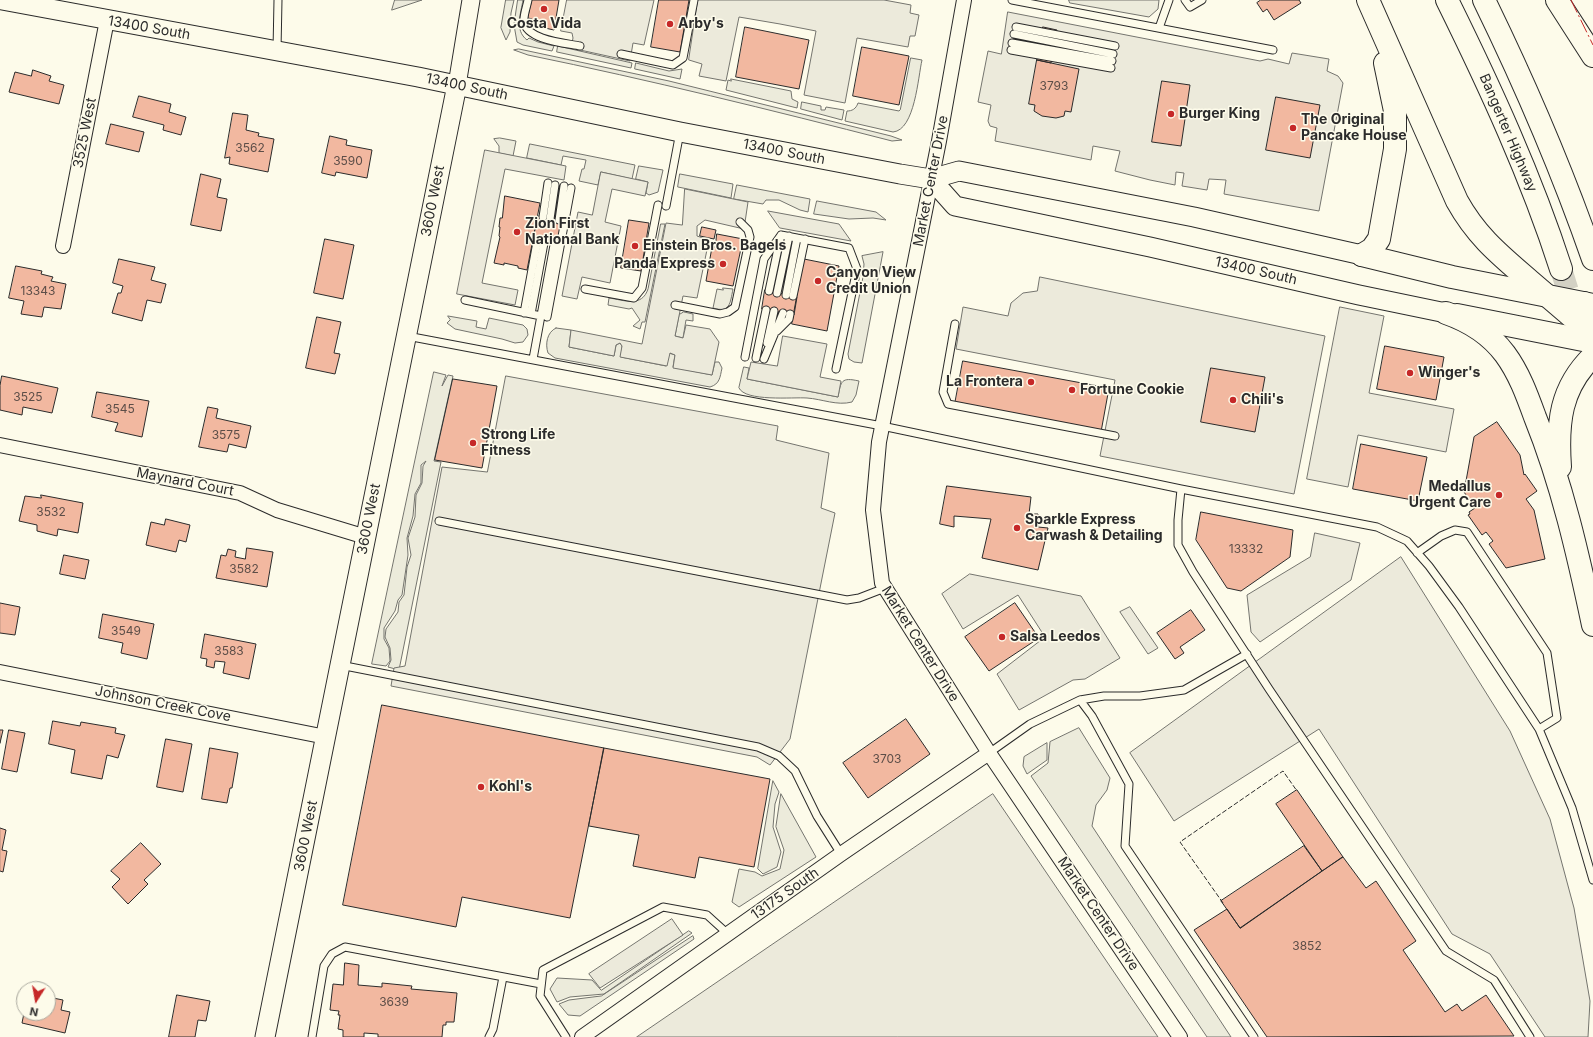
<!DOCTYPE html>
<html>
<head>
<meta charset="utf-8">
<style>
  body { margin:0 }
  #map { position:relative; width:1593px; height:1037px; overflow:hidden; background:#fdfbea; font-family:Inter,sans-serif }
  canvas { display:block }
  .north { position:absolute; left:16px; top:981px; width:40px; height:40px; box-sizing:border-box; background:#fdfbea; border:1px solid #a9a89e; border-radius:50%; rotate:191deg; font-size:11px; font-weight:700; line-height:16px; text-align:center; color:#2b2b2b }
  .north::after { content:''; display:block; margin:auto; width:14px; height:18px; background:#c62828; clip-path:polygon(50% 0,100% 100%,50% 72%,0 100%) }
</style>
</head>
<body>
<div id="map">
<canvas width="1593" height="1037"></canvas>
<div class="north">N</div>
</div>
<script>
const g = document.querySelector('canvas').getContext('2d');
g.lineJoin = 'round';
function fill(path, color) { g.fillStyle = color; g.fill(path, 'evenodd'); }
function stroke(path, color, width, dash) { g.strokeStyle = color; g.lineWidth = width; g.lineCap = dash ? 'butt' : 'round'; g.setLineDash(dash || []); g.stroke(path); }
function label(font, color, halo, rows, align = 'center') {
  g.font = font + ' Inter,sans-serif'; g.lineWidth = 3; g.setLineDash([]); g.textBaseline = 'middle'; g.strokeStyle = halo; g.fillStyle = color; for (const [text, x, y, turn = 0] of rows) {
    g.save(); g.translate(x, y); g.rotate((+turn || 0) * Math.PI / 180); g.textAlign = isNaN(turn) ? turn : align; if (halo) g.strokeText(text, 0, 0); g.fillText(text, 0, 0); g.restore();
  }
}
const green = new Path2D(`
  M506 0H514L511 13 510 32 506 40 501 28Z
  M518 0H523C521 13 514 30 527 40L529 38 538 42 554 46 552 51 523 45 517 42 514 25Z
  M1069 0H1159L1158 9 1149 17 1070 3Z
  M558 46 632 63 631 68 557 52Z
  M519 49 669 81 891 136 902 140 892 141C771 110 650 80 528 55L514 50Z
  M911 58 922 60C918 77 915 130 893 132L845 121 847 111C852 111 856 109 858 103L899 111 900 110Z
  M636 63 669 71 682 69 680 79 635 69Z
  M731 79 791 91 792 99 798 102 797 108 726 90 728 80 731 81Z
  M802 102 821 106V110H825L826 107 844 110 842 120 801 109Z
  M500 138 516 141 513 156 499 153V146L494 139Z
  M530 144 635 165 632 179 601 172 598 185 579 181 582 169H584L586 160 563 156 561 165 527 158Z
  M639 166 663 170 658 192 649 195 646 193 648 182 636 179Z
  M680 174 733 184 731 198 678 187Z
  M737 185 810 199 808 212 800 210 779 200H766L763 204 734 199Z
  M817 201 876 212 886 220 873 218 849 219 814 214Z
  M661 224H665L645 322H642L640 329 633 326 640 320 632 308 629 309 608 305 609 298C624 300 642 308 648 289Z
  M883 252 862 363 854 362 849 359 848 354 863 277 864 264 862 256Z
  M723 288 733 289C730 304 730 313 713 308L717 289 723 290Z
  M684 312 693 314V321L686 320 683 338 675 336 679 315Z
  M448 316 477 321 476 327 486 329 489 318 523 325 527 329 528 335 523 342 515 343 502 339 455 329 447 323 450 320Z
  M556 328 571 330 569 347 614 356 616 345 620 343 622 346 621 357 666 366 669 353 675 355 673 367 712 375 715 362H719L722 368C720 377 720 384 710 387L555 358 548 353C545 344 547 332 556 328Z
  M744 367 749 368 747 379 838 397C841 381 841 377 859 381L856 395 852 402C837 406 822 399 807 398 793 397 745 402 739 388Z
  M434 372 446 375 442 386 448 375 453 376 434 461 441 462 399 670 388 667 391 660 390 648 385 637 386 629 398 612 399 602 404 595 407 567 411 555 408 538 415 517 416 495 422 483 423 466 426 461 421 465V483L415 494 413 516 407 538 408 555 402 595 398 600 395 611 384 628V639L389 648 390 661 386 666 372 664Z
  M1079 728 1110 778 1107 790 1096 805 1092 826 1231 1037H1207L1031 776 1048 763 1050 742Z
  M1047 743V760L1027 774 1023 766 1024 757Z
  M773 781 779 792 775 804 773 827 781 852 777 867 763 874 758 869Z
  M781 794 816 857 739 907 732 902 739 869 755 872 762 876 780 869 784 850 776 827Z
  M689 931 692 933 604 994 570 997 557 1002 550 989 557 978 592 980 601 990Z
  M693 936 694 939 580 1016 568 1015 559 1004 569 1000 601 996Z`);
fill(green, '#ecebdb');
stroke(green, '#74746e', 1);
const parking = new Path2D(`
  M395 0H422L392 10Z
  M567 0H654L644 45 633 43 630 61 571 48 573 38 572 33 561 31Z
  M698 0H884L911 5 910 13 919 15 915 36H910L908 47 857 38 845 103 804 95 816 31 780 24 739 17 726 81 699 76 702 64 689 60Z
  M1008 12 1260 61 1268 59 1289 64 1292 53 1329 59 1327 71 1338 76 1343 83 1319 211 1224 194 1226 180 1209 179 1207 190 1182 186 1184 173 1176 172 1175 185 1150 180 1115 171 1120 151 1093 146 1091 160 995 141 997 128 990 126 988 121 991 105 978 102 988 51 1001 54Z
  M485 150 566 166 564 180 505 169 482 283 518 290 515 305 457 294Z
  M601 172 648 182 645 196 612 189 605 222 621 226 610 283 582 277 577 299 562 296 578 212 592 215Z
  M685 189 748 202 744 229 705 220 697 226V236L709 240 697 298 683 296 675 336 683 338 686 325 710 329 719 342 712 375 673 368 675 355 670 353 667 366 620 357 622 346 620 343 616 345 614 356 569 347 571 330 642 344 666 223 682 225Z
  M768 211 839 224 851 241 780 228Z
  M1040 277 1325 336 1294 494 1100 456 1115 380 956 349 963 307 1008 316 1011 303 1023 293 1037 291Z
  M1340 307 1384 316 1369 393 1454 409 1446 452 1358 435 1348 487 1307 479Z
  M783 336 827 344 820 377 841 381 838 397 747 379 751 362 777 366Z
  M506 376 778 426 776 440 829 453 821 508 835 513 790 739 770 765 757 757 391 686 394 668 405 666 442 467 487 472Z
  M1315 533 1360 543 1351 580 1260 642 1251 632 1247 595 1310 557Z
  M1401 557 1510 731 1550 819 1574 908 1590 1001 1588 1037H1545L1490 954 1452 934 1319 729 1174 821 1130 753Z
  M970 574 1081 596 1120 658 1085 679 1073 680 1019 710 997 674 1045 637 1018 595 963 629 942 594Z
  M1130 607 1158 648 1148 654 1120 612Z
  M993 794 1158 1037H637Z
  M672 919 683 935 600 988 589 974Z`);
fill(parking, '#eceadb');
stroke(parking, '#74746e', 1);
const building = new Path2D(`
  M532 0H559L554 30 531 25 532 19 528 18Z
  M659 0H689L680 52 651 47Z
  M1261 0H1299L1301 3 1274 20 1267 9 1263 12 1257 3Z
  M745 27 809 40 799 89 736 77Z
  M1043 27 1057 30 1051 63 1037 60Z
  M862 47 909 56 899 105 853 96Z
  M1037 60 1079 69 1071 112 1065 111 1064 116 1056 118 1042 116 1034 111 1035 105 1029 104Z
  M33 70 51 76 49 81 64 85 59 104 9 92 15 72 31 76Z
  M1162 81 1190 85 1181 146 1152 142Z
  M139 96 171 104 169 112 186 117 181 135 163 130 164 125 133 117Z
  M1276 97 1320 105 1310 158 1266 150Z
  M233 113 248 115 246 130 259 133 258 136 274 139 268 172 229 164 230 157 225 158Z
  M111 124 144 132 139 152 106 144Z
  M330 136 347 140 346 145 372 150 367 178 336 172 335 176 322 173Z
  M201 174 221 179 217 197 227 199 221 231 191 225Z
  M505 196 540 203 527 270 518 268V266L504 263V265L494 263 500 237 499 236 500 227H499L500 218H502Z
  M538 216 562 221 557 246 533 241Z
  M629 220 649 223 641 271 621 268Z
  M702 227 716 230 714 239 700 236Z
  M717 234 743 239 733 286 706 281 712 247H715Z
  M325 239 354 245 343 299 314 293Z
  M119 259 155 267 151 280 166 284 161 303 147 300 142 321 112 313 118 293H121L123 286 113 283Z
  M804 259 839 266 827 331 792 324Z
  M16 266 42 271 41 274 53 277 51 281 66 284 61 309 44 307 42 317 21 314 24 301 9 298Z
  M765 290 797 297 794 315 762 309Z
  M317 317 341 322 334 353 340 354 335 374 306 368Z
  M1385 346 1444 357 1436 400 1377 389Z
  M963 361 1109 388 1101 432 955 404Z
  M1211 368 1265 377 1255 432 1201 422Z
  M2 376 58 388 52 413 23 407 22 415 0 410V386Z
  M453 379 497 386 482 468 435 460Z
  M97 392 149 401 142 437 115 431 118 423 92 417Z
  M208 407 218 409 216 418 251 426 246 448 229 444 227 452 199 447Z
  M1497 422 1520 455 1524 475 1525 474 1537 491 1526 499 1534 510 1545 559 1506 568 1489 544 1493 541 1486 532 1482 535 1468 515 1470 514 1469 512 1475 508 1464 492 1474 437Z
  M1361 444 1427 457 1418 501 1353 489Z
  M947 486 1031 497 1029 514H1038V527L1048 528 1038 570 982 558 991 519 954 516V527L940 524Z
  M41 495 83 503 78 533 58 529 57 536 37 531V525L19 521 25 496 41 498Z
  M1201 512 1293 530 1290 557 1241 591 1227 588 1196 540Z
  M166 519 190 525 186 542 179 540 176 552 146 545 151 522 164 525Z
  M247 548 273 552 267 587 216 578 221 555 226 556 228 549 236 551 235 557 245 559Z
  M64 555 89 560 85 579 60 574Z
  M0 603 20 607 15 635 0 633Z
  M1015 603 1039 638 989 671 965 637Z
  M1191 610 1205 630 1180 647 1184 653 1175 659 1157 633Z
  M103 614 154 624 147 659 121 653 123 643 99 638Z
  M205 634 256 644 249 679 223 673 225 662 215 661 214 668 206 666 207 659 201 658Z
  M382 705 604 748 570 918 462 897 456 927 343 905Z
  M906 719 930 754 868 798 843 763Z
  M53 721 80 726 81 722 116 728 115 733 125 735 118 758 107 755 102 779 71 773 75 750 49 744Z
  M0 730H3L0 743Z
  M9 730 25 733 17 772 2 769Z
  M166 739 192 744 183 792 157 787Z
  M210 748 238 753 232 788H230L227 803 202 799Z
  M604 748 770 779 754 867 699 857 695 878 633 866 639 835 589 826Z
  M1297 790 1343 857 1322 871 1276 804Z
  M0 828 6 830 2 850 7 851 3 872 0 871Z
  M141 843 161 864 144 880 148 884 128 904 112 887 120 879 111 871Z
  M1304 846 1322 871 1240 928 1221 901Z
  M1343 857 1366 888 1376 881 1416 941 1403 950 1445 1012 1457 1004 1462 1011 1486 995 1514 1036 1267 1037 1194 930 1227 909 1240 928Z
  M345 963 359 965 358 985 382 987V983L412 986 411 989 457 993 454 1022H446V1025H443L442 1037H378V1034L364 1033V1037H343V1030L338 1029 340 1015H338L339 1011 330 1010 333 984 343 985Z
  M177 995 210 1001 206 1021 198 1020 195 1037H169Z
  M48 997 63 1000 61 1010 70 1012 65 1033 22 1023 24 1013H48Z`);
fill(building, '#f2b8a0');
stroke(building, '#2b2b2b', 1);
stroke(new Path2D(`
  M1561 269 1576 317`), '#d3d1c4', 22, [22, 11]);
const service = new Path2D(`
  M528 0C527 6 523 16 524 22 527 40 565 43 580 46
  M1012 0 1273 50
  M1185 0 1190 7 1202 0
  M1016 27 1115 46
  M1159 28 1169 0
  M1014 34 1113 54
  M1012 43 1112 61
  M277 50 278 0
  M1011 50 1111 68
  M621 54 673 65 683 58 694 0
  M666 206 680 132
  M543 217 548 183
  M550 219 555 185
  M559 220 564 186
  M781 235 849 248 857 269 836 369
  M585 289 634 298 642 288 658 205
  M769 291 780 239
  M777 293 789 236
  M786 295 797 238
  M793 296 805 239
  M465 300 541 316
  M675 305 720 314 728 312 735 307 750 237 748 230 740 222
  M524 313 537 242
  M531 314 544 243
  M547 317 571 188
  M955 324 943 392 948 404 1115 436
  M777 331 789 319 790 314
  M407 336 882 426 1181 489 1377 527 1407 541 1429 566 1459 607 1539 729 1572 808 1593 880
  M767 343 774 311
  M745 357 764 259 781 235
  M756 358 766 310
  M533 359 554 245
  M764 359 783 313
  M1181 489 1178 520V545L1193 572 1269 689 1446 951 1494 980 1530 1037
  M439 521 847 600 859 598 885 588
  M1417 553 1441 536 1455 530 1467 532 1547 653 1557 718 1539 729
  M340 665 758 747 779 756 795 771 817 816 841 854
  M1080 700 1092 716 1129 784 1125 846 1254 1037
  M989 753 1030 724 1080 700 1104 696H1140L1184 690 1247 654
  M312 1037 324 966 332 954 345 947 541 984
  M489 1037 493 1029 503 977
  M566 1037 540 996 543 970 663 907 707 915 728 934`);
const minor = new Path2D(`
  M964 0 939 141 879 442 873 510 882 583 989 753 1180 1037
  M63 246 107 20
  M0 445 240 493 277 510 366 537
  M0 672 326 737
  M582 1037 841 854 989 753`);
const tertiary = new Path2D(`
  M457 85 471 0`);
const secondary = new Path2D(`
  M2 0 418 77 680 132 900 174 931 179 959 171 1194 217 1362 255
  M931 179 955 206 1150 247 1359 295 1446 313
  M265 1037 457 85`);
const primary = new Path2D(`
  M1362 255 1452 277 1593 305
  M1457 315 1593 342`);
const motorway = new Path2D(`
  M1368 0 1457 201C1477 237 1500 255 1530 281 1551 299 1572 317 1593 335
  M1447 0C1490 87 1531 176 1561 269
  M1484 0C1525 84 1562 170 1593 259
  M1557 0 1593 56
  M1362 255 1372 249 1379 239 1395 149V111L1385 63
  M1584 303 1593 312
  M1446 313C1469 321 1490 334 1505 354 1519 373 1527 395 1535 417 1562 484 1578 554 1593 625
  M1560 467C1557 423 1560 388 1593 356`);
stroke(service, '#2b2b2b', 9);
stroke(minor, '#2b2b2b', 16);
stroke(tertiary, '#2b2b2b', 19);
stroke(secondary, '#2b2b2b', 21);
stroke(primary, '#2b2b2b', 24);
stroke(motorway, '#2b2b2b', 24);
stroke(service, '#fdfbea', 7);
stroke(minor, '#fdfbea', 14);
stroke(tertiary, '#fdfbea', 17);
stroke(secondary, '#fdfbea', 19);
stroke(primary, '#fdfbea', 22);
stroke(motorway, '#fdfbea', 22);
stroke(new Path2D(`
  M1223 903 1180 842 1283 771 1297 791`), '#2b2b2b', 1, [5, 2]);
stroke(new Path2D(`
  M1571 0 1593 45`), '#c62828', 1, [14, 3, 2, 3]);
for (const [x, y, r, color] of [
  [544,9,4,"#c62828"],
  [670,24,4,"#c62828"],
  [1171,114,4,"#c62828"],
  [1293,128,4,"#c62828"],
  [517,232,4,"#c62828"],
  [635,246,4,"#c62828"],
  [723,264,4,"#c62828"],
  [818,281,4,"#c62828"],
  [1410,373,4,"#c62828"],
  [1031,382,4,"#c62828"],
  [1072,390,4,"#c62828"],
  [1233,400,4,"#c62828"],
  [473,443,4,"#c62828"],
  [1499,495,4,"#c62828"],
  [1017,528,4,"#c62828"],
  [1002,637,4,"#c62828"],
  [481,787,4,"#c62828"]
]) { const dot = new Path2D(); dot.arc(x, y, r, 0, 2 * Math.PI); g.fillStyle = color; g.fill(dot); stroke(dot, '#fdfbea', 1.5); }
label('12px', '#5d4e48', null, [
  ["3793",1054,86],
  ["3562",250,148],
  ["3590",348,161],
  ["13343",38,291],
  ["3525",28,397],
  ["3545",120,409],
  ["3575",226,435],
  ["3532",51,512],
  ["13332",1246,549],
  ["3582",244,569],
  ["3549",126,631],
  ["3583",229,651],
  ["3703",887,759],
  ["3852",1307,946],
  ["3639",394,1002]
]);
label('bold 14px', '#2b2b2b', '#fdfbea', [
  ["Costa Vida",544,24,"center"],
  ["Arby's",678,24],
  ["Burger King",1179,114],
  ["The Original",1301,120],
  ["Pancake House",1301,136],
  ["Zion First",525,224],
  ["National Bank",525,240],
  ["Einstein Bros. Bagels",643,246],
  ["Panda Express",715,264,"right"],
  ["Canyon View",826,273],
  ["Credit Union",826,289],
  ["Winger's",1418,373],
  ["La Frontera",1023,382,"right"],
  ["Fortune Cookie",1080,390],
  ["Chili's",1241,400],
  ["Strong Life",481,435],
  ["Fitness",481,451],
  ["Medallus",1491,487,"right"],
  ["Urgent Care",1491,503,"right"],
  ["Sparkle Express",1025,520],
  ["Carwash & Detailing",1025,536],
  ["Salsa Leedos",1010,637],
  ["Kohl's",489,787]
], 'left');
label('14px', '#2b2b2b', '#fdfbea', [
  ["13400 South",149,28,10],
  ["13400 South",467,87,12],
  ["3525 West",85,133,-79],
  ["Bangerter Highway",1508,133,67],
  ["13400 South",784,152,11],
  ["Market Center Drive",931,181,-79],
  ["3600 West",433,201,-79],
  ["13400 South",1256,271,13],
  ["Maynard Court",185,482,11],
  ["3600 West",369,519,-79],
  ["Market Center Drive",920,644,58],
  ["Johnson Creek Cove",163,704,11],
  ["3600 West",306,836,-79],
  ["13175 South",785,894,-35],
  ["Market Center Drive",1098,914,56]
]);
</script>
</body>
</html>
